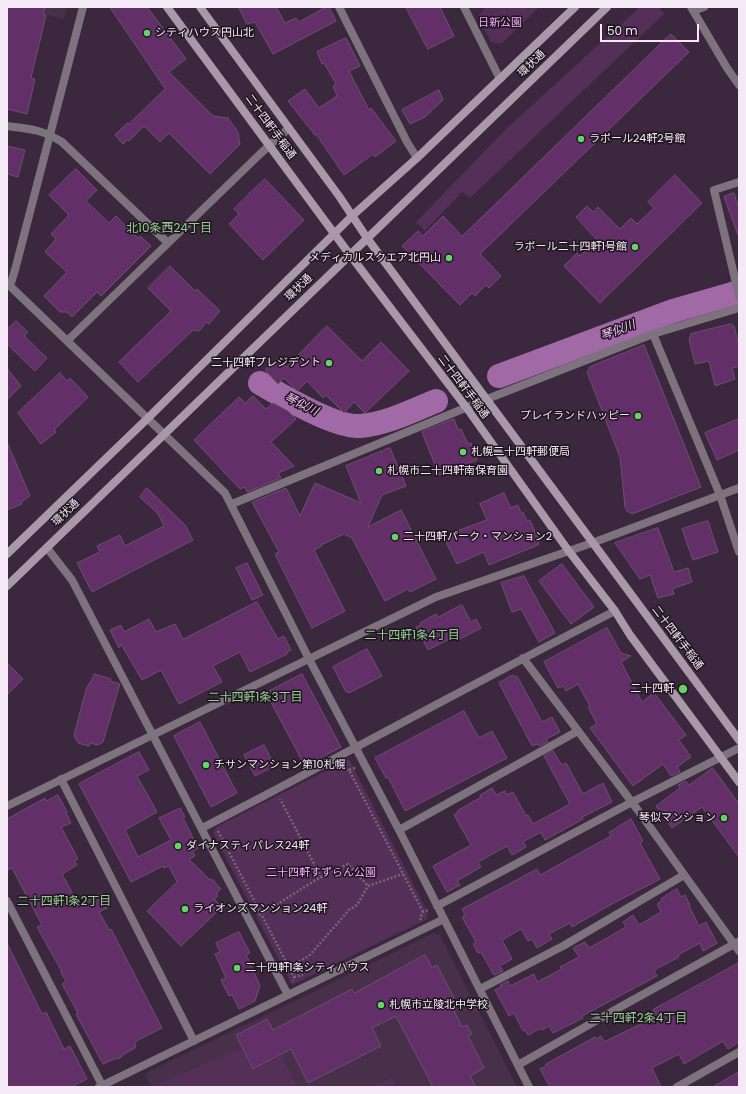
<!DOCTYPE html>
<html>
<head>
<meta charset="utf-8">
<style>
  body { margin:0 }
  #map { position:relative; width:746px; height:1094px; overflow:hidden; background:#3c283e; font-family:Poppins,sans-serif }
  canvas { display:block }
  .frame { position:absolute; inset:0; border:8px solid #f6e9f7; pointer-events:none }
  .scale { position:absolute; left:600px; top:24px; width:99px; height:18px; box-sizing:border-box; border:2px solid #f6e9f7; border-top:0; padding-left:5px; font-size:12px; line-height:14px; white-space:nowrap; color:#f6e9f7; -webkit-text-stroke:3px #1e141e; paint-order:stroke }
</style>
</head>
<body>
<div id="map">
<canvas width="746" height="1094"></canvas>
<div class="frame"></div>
<div class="scale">50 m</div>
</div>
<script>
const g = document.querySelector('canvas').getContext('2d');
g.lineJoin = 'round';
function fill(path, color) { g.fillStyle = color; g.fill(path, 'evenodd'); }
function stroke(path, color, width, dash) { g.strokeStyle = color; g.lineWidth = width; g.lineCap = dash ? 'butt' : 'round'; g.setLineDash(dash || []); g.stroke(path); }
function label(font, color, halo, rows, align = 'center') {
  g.font = font + ' Poppins,"Noto Sans JP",sans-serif'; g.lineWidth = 3; g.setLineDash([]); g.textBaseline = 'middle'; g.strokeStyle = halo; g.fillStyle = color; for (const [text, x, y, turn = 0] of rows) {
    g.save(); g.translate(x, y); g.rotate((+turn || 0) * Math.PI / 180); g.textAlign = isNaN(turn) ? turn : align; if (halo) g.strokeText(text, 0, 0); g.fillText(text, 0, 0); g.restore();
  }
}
fill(new Path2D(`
  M15 7H67L64 19Z
  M434 933 440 935 517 1087H152L144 1074Z`), '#482f4a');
fill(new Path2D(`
  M486 7H539L501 44 491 42 478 16Z
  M640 7H659L664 14 470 198 462 192 425 231 416 222 508 127Z
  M349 759 428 913 427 919 292 985 213 833 216 827Z
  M241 1048 253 1071 282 1055 298 1087H158L157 1085Z
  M392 1077 397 1087H372Z`), '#542f58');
stroke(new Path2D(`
  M499 376 673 311 739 292
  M260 383C282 396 336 428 360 426 386 424 412 411 436 401`), '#a169a6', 24);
const building = new Path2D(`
  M7 7H45L43 15H46L31 78 35 79 27 114 7 109Z
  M110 7H147L186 59 169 72 213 116 228 118 238 132 240 144 210 174 169 133 160 142 144 126 129 141 127 140 123 144 115 135 127 123 129 124 165 89Z
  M239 7H276L285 23 296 18 299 22 326 7H329L336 21 273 54 255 22 247 24Z
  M406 7H440L454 36 428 49Z
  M671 34 689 52 480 254 501 276 489 288 486 285 475 296 472 293 460 305 402 246 418 231 423 236 443 216 462 236Z
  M346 38 360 66 349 71 369 110 371 108 396 141 375 157 373 154 344 175 316 134 315 135 288 101 305 89 319 108 337 96 333 86 336 84 324 63 322 64 317 52Z
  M439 90 443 100 425 117 410 124 402 110Z
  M7 146 25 150 18 177 7 174Z
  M76 169 97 190 86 201 109 223 116 216 138 238 140 236 151 246 101 296 97 292 72 317 67 312H60L44 296 67 272 45 252 56 239 51 234 69 215 49 195Z
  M675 175 702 203 600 303 564 266 577 253 580 256 597 240 576 217 587 206 593 212 598 207 620 229 631 218 637 224 654 208 648 202Z
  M265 179 304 220 263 260 229 224 239 214 234 209Z
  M734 193 739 209V235H738L724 197Z
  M170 266 195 291 197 289 220 311 209 324 206 322 199 331 193 330 138 382 119 362 171 311 148 288Z
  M16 321 28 332 24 336 47 358 35 371 7 344V330Z
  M731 324 734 326 739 346V366L732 368 735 379 715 386 709 361 695 364 689 339 691 334Z
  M327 326 362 361 381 342 409 371 365 413 354 402 344 413 326 395 323 398 307 381 297 391 284 378 278 384 265 370 278 358 286 367Z
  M644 345 701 487 632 514 627 511 625 507 620 457 587 372 590 367Z
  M7 368 21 386 7 400Z
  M60 373 67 381 70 378 88 397 54 430 56 432 41 444 18 413Z
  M253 396 266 409 273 403 288 411 296 419 271 442 294 466 278 473 281 478 247 492 245 487 240 489 194 440 239 397 245 403Z
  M454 419 458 430 461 429 468 444 471 443 477 460 439 475 422 432Z
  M739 419V450L717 460 705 433Z
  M7 442 30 496 21 502 22 504 7 510Z
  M390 448 406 486 382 495 368 527 401 510 436 579 410 592 408 589 385 601 352 538 344 534 321 545 322 546 314 550 345 611 312 628 275 554 279 552 252 502 286 488 300 516 315 483 361 503 346 466Z
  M147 488 185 525 193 540 92 592 77 563 100 552 97 546 120 535 125 546 164 526 158 514 140 497Z
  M504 493 511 508 518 505 521 513 523 512 527 521 530 520 539 541 538 545 489 565 484 552 457 564 445 540 450 538 449 536 457 531 487 520 480 504Z
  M708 521 718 552 693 560 682 529Z
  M658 528 674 572 688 568 692 582 672 589 674 594 658 598 650 575 640 579 615 543Z
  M247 563 263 595 252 600 236 568Z
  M562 564 594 607 571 624 539 581Z
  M524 576 555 633 539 642 521 609 512 612 501 583Z
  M257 602 278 639 284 636 291 650 287 652V654L250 672 240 652 213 666 222 682 179 704 161 670 142 680 121 644 119 648 110 630 121 625 124 632 149 619 156 632 175 624 183 639Z
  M462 605 471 622 476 619 481 628 460 639 457 635 428 650 416 627 421 625 420 623 436 614 438 617Z
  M607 628 621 653 631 656 621 662 642 702 654 693 686 735 679 740 691 757 677 767 680 772 671 776 663 764 633 786 590 728 597 724 588 707 590 706 578 684 566 691 563 686 558 688 544 662Z
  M367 649 382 676 349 693 348 692H346L333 667Z
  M7 663 23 679 7 695Z
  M95 674 111 679 110 681 120 684 103 742 98 745 90 743 89 746 78 743 74 735 86 690Z
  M302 674 341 747 305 766 266 693Z
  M513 675 515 677 517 676 542 722 552 717 560 732 546 739 548 742 539 746 537 744 532 746 499 683Z
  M464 711 479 738 492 731 507 758 405 811 388 777 386 778 375 758Z
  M200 722 237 793 211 807 174 736Z
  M264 745 275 766 255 776 244 755Z
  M553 751 562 765 566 763 583 794 603 783 612 802 582 817 583 819 545 840 541 832 523 842 526 847 512 855 507 846 478 862 481 867 457 881 460 885 447 892 433 866 471 845 454 815 458 813 457 811 481 797 480 795 492 788 496 795 505 791 507 795 513 792 526 816 528 815 533 824 570 804 544 756Z
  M139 752 149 770 137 776 157 812 125 830 138 857 171 840 159 818 180 808 185 817 183 818 198 848 193 851 195 856 189 859 210 880 212 879 221 889 216 894 218 896 214 899 222 907 181 946 147 911 177 882 169 866 164 868 163 866 131 882 79 784Z
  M713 768 739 804V857L702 807 672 828 656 806 680 788 678 785 686 781 689 785Z
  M58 795 67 812 66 813 71 823 61 827 78 859 74 861 77 865 62 874 79 905 102 893 109 907 99 912 109 930 111 929 162 1028 134 1042 136 1046 135 1048 124 1054 120 1058 114 1059 103 1064 76 1014 78 1013 62 984 66 982 61 972H62L37 927 42 925 12 868 7 870V819L45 798 46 801Z
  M631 819 643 841 640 843 660 879 610 905 572 927 570 923 549 934 552 939 537 948 532 939 528 941 521 929 502 940 512 959 500 966 503 971 494 975 481 952 478 953 473 944 476 942 462 917 465 915 462 909 537 869 540 875 611 836 609 833Z
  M677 889 681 897 685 895 690 905 689 906 699 926 706 922 717 943 703 951 700 943 678 955 679 957 654 970 657 976 582 1016 583 1018 553 1033 549 1026 542 1030 541 1028 528 1035 525 1030 523 1031 514 1013 509 1016 495 990 501 987 500 985 508 981 510 986 534 974 537 982 562 969 560 967 579 957 573 948 585 942 589 948 591 947 626 927 623 922 633 915 639 925 661 912 657 904 662 901 661 899Z
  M239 932 250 953 246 954 260 986 255 1001 239 1009 232 995 229 996 221 980 226 978 215 954 220 952 216 943Z
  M7 943 42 1014 46 1012 64 1049 70 1046 87 1079 71 1087H7Z
  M425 955 432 968 437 965 454 998 449 1001 462 1027 467 1025 472 1034 468 1036 484 1068 470 1076 476 1087H433L396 1016 372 1028 381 1046 308 1083 291 1049 253 1069 236 1035 267 1019 273 1030 352 989 354 993Z
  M739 963V1042L728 1049 723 1041 684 1064 679 1054 652 1068 661 1087H550L540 1069 546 1066V1064L595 1037 596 1039 601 1036 604 1042 641 1024 640 1021 655 1014 653 1010Z
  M739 1072V1087H713Z`);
fill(building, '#632f69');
stroke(building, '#69526a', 1);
stroke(new Path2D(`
  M342 765V767L349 770
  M355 768 349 770 423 912
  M218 831 294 977 293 981
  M321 877 348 864 368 886
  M259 915C281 903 300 889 321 877L280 799
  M421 920 420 918 423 912 428 910
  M288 967 309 956 349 910 357 905 368 886 403 874
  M294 977 303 975`), '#786679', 2.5, [2, 2]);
stroke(new Path2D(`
  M339 7 407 142 417 158
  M464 7 500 79
  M691 7 727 68 739 85
  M693 11 704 7
  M7 126C30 129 41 129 62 142L168 243
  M739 182 714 190 739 296
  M7 286H10L15 270 83 7
  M10 286 225 493 309 659 399 830 529 1087
  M653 334 720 495 739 552
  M67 341 260 154 289 128
  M232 504 487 399 653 334 739 308
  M47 548 72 580 288 995
  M523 658 637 809 739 951
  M61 779 194 1041
  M7 806 436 597 592 543 739 488
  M202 828C340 757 476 682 615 611
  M399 830 578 731
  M7 901 103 1087
  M437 906 632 802 739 748
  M480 989 563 946 684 875
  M518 1065 622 1006 738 942
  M99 1087 444 919
  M677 1087 739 1052`), '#7d727e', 8);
stroke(new Path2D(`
  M167 7 350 255 466 407 568 550 615 611 630 635 739 782
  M200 7 339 196 367 238 739 740
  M7 554 148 418 352 216 417 158 575 7
  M7 586 607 7`), '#a898aa', 8);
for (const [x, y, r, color] of [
  [147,33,4,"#65d467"],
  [581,139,4,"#65d467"],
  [635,247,4,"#65d467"],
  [449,258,4,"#65d467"],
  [329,363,4,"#65d467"],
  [638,416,4,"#65d467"],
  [463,452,4,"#65d467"],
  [379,471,4,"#65d467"],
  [395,537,4,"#65d467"],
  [683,689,5,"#65d467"],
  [206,765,4,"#65d467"],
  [724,818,4,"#65d467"],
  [178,846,4,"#65d467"],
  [185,909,4,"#65d467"],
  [237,968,4,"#65d467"],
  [381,1005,4,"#65d467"]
]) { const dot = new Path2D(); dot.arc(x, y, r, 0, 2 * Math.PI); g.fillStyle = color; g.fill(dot); stroke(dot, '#1e141e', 1.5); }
label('11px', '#f8aaff', '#1e141e', [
  ["日新公園",500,23],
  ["二十四軒すずらん公園",321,873]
]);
label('11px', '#f6e9f7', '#1e141e', [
  ["シティハウス円山北",155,33],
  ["ラポール24軒2号館",589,139],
  ["ラポール二十四軒1号館",627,247,"right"],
  ["メディカルスクエア北円山",441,258,"right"],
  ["二十四軒プレジデント",321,363,"right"],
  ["プレイランドハッピー",630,416,"right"],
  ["札幌二十四軒郵便局",471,452],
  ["札幌市二十四軒南保育園",387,471],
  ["二十四軒パーク・マンション2",403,537],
  ["二十四軒",674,689,"right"],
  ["チサンマンション第10札幌",214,765],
  ["琴似マンション",716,818,"right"],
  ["ダイナスティパレス24軒",186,846],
  ["ライオンズマンション24軒",193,909],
  ["二十四軒1条シティハウス",245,968],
  ["札幌市立陵北中学校",389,1005]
], 'left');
label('11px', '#f6e9f7', '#1e141e', [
  ["環状通",532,64,-44],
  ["二十四軒手稲通",270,127,54],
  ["環状通",299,288,-44],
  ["二十四軒手稲通",463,387,53],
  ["環状通",66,513,-44],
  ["二十四軒手稲通",677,638,53]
]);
label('12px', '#97d095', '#1e141e', [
  ["北10条西24丁目",169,229],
  ["二十四軒1条4丁目",412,636],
  ["二十四軒1条3丁目",255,698],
  ["二十四軒1条2丁目",64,902],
  ["二十四軒2条4丁目",638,1019]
]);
label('italic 12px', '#f4c5f8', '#1e141e', [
  ["琴似川",618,331,-21],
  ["琴似川",301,405,26]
]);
</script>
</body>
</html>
